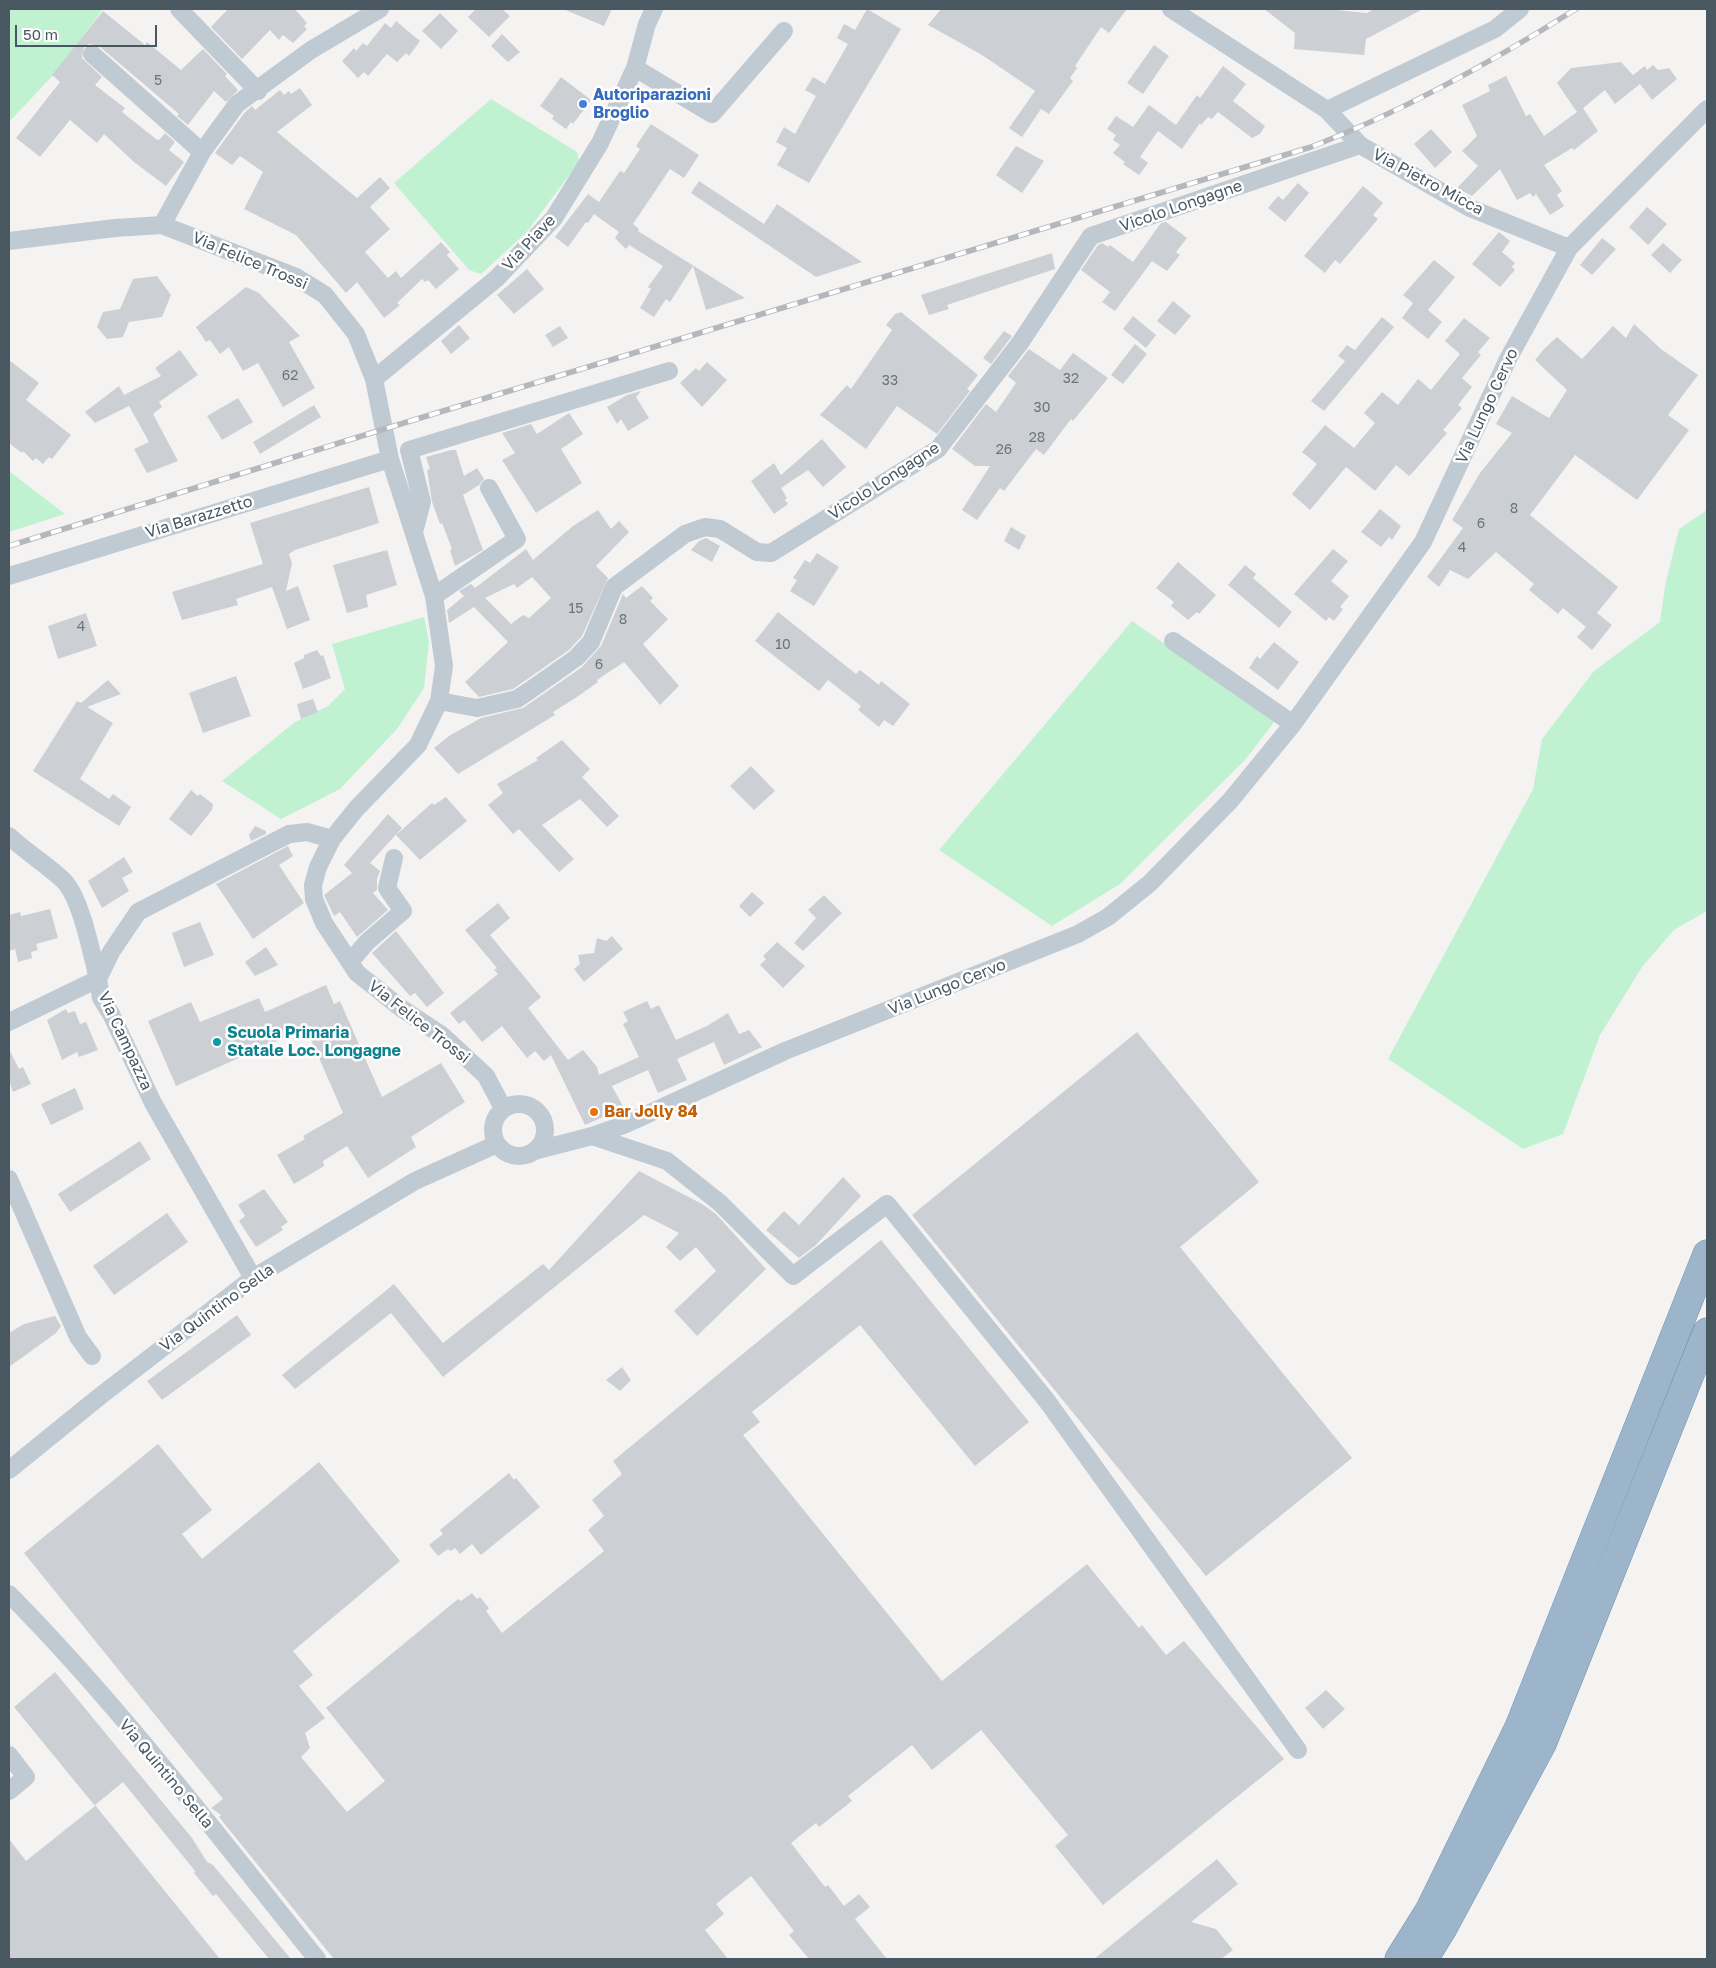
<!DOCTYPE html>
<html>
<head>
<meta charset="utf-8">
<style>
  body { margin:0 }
  #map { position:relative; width:1716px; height:1968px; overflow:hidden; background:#f5f2f2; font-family:"Golos Text",sans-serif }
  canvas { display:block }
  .frame { position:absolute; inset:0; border:10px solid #495761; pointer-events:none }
  .scale { position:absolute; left:15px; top:25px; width:142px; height:22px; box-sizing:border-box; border:2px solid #495761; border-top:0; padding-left:6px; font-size:15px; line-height:18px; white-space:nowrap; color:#495761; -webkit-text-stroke:4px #fff; paint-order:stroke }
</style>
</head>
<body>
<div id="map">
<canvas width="1716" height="1968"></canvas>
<div class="frame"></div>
<div class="scale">50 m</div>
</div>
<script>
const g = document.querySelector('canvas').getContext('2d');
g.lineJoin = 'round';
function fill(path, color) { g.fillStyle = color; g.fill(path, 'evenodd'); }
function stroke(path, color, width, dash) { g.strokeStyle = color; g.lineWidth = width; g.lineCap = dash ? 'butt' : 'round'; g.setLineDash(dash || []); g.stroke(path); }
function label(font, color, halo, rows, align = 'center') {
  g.font = font + ' "Golos Text",sans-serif'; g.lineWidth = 5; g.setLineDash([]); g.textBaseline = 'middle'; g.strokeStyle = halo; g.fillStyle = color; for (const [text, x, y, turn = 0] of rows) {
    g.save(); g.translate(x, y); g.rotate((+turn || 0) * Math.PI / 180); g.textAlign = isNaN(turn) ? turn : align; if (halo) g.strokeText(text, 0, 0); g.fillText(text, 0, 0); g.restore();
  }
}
fill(new Path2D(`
  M9 9H103L58 70 9 122Z
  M491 99 577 152 579 162 526 233 481 274 469 270 394 183Z
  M9 471 65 514 9 532Z
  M1707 510V911L1674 930 1642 967 1600 1035 1563 1134 1523 1149 1388 1059 1533 789 1542 739 1594 671 1660 622 1665 586 1679 529Z
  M424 617 429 642 424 688 397 729 340 789 281 819 222 781 295 722 328 706 345 689 332 644Z
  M1132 621 1275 721 1245 760 1120 884 1052 926 939 850Z`), '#c0f2d2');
fill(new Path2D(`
  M228 9H295L307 23 304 26 307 29 293 43 283 35 279 40 270 30 242 59 211 27Z
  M476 9H502L510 16 489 37 468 17Z
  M563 9H612L604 26Z
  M867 9 901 29 809 183 777 165 787 148 776 142 784 127 795 134 816 96 805 90 813 77 825 84 848 44 837 38 844 24 855 30Z
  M941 9H1127L1109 33 1101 27 1075 66 1077 68 1070 78 1073 81 1049 114 1041 109 1022 137 1009 128 1035 91 982 55 928 25Z
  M1264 9H1326L1367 13 1374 9H1423L1366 39 1364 55 1294 49 1295 33Z
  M103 11 145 45 147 42 181 70 203 49 227 74 225 76 238 90 226 102 214 91 188 125 177 116 179 114 99 46 89 44 84 47 82 58 102 77 95 85 125 108 122 112 156 139 159 140 165 133 175 142 169 150 184 162 166 186 134 162 104 134 97 143 70 120 40 157 16 138 60 82 52 75Z
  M440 13 458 31 441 49 422 31Z
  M396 21 420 41 409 56 406 53 397 62 387 54 368 76 364 72 358 78 342 61 354 48 356 51 363 43 367 46 385 23 391 28Z
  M502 34 520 52 508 62 491 46Z
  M1154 45 1169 56 1143 94 1127 83Z
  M1621 62 1633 75 1645 66 1647 70 1653 65 1658 70 1669 68 1677 79 1652 100 1640 84 1615 104 1605 90 1583 108 1598 131 1574 150 1572 148 1544 165 1562 191 1557 195 1564 206 1550 215 1536 194 1533 197 1530 193 1517 200 1500 169 1472 196 1457 188 1478 166 1462 151 1477 136 1462 105 1490 91 1488 85 1506 76 1526 116 1530 114 1544 136 1577 112 1557 83 1571 68Z
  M1223 66 1246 84 1233 101 1265 126 1260 134 1252 138 1218 112 1212 119 1208 117 1201 125 1200 123 1182 149 1158 131 1140 157 1148 163 1139 175 1123 164 1125 162 1113 153 1120 145 1113 140 1116 135 1107 129 1116 116 1133 127 1149 105 1176 125 1197 95 1200 98Z
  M561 77 591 100 573 124 571 122 566 129 552 119 554 116 540 106Z
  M300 88 312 105 277 132 357 198 380 177 390 188 370 207 390 229 365 252 388 278 396 271 401 278 441 242 450 252 441 261 447 255 459 269 436 289 428 280 425 282 422 279 397 303 400 305 384 318 357 282 346 293 296 235 244 209 263 172 240 156 232 165 215 153 245 112 252 106 255 110 280 90 284 95 289 91 291 94Z
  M651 124 699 155 684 178 670 169 633 224 639 229 638 231 745 298 706 310 693 266 670 302 666 299 654 317 640 308 651 289 648 287 663 266 629 245 626 249 615 238 619 232 594 214 588 223 586 222 568 247 555 237 588 194 599 202 620 171 624 173 640 149 636 146Z
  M1431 129 1452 152 1435 168 1414 144Z
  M1016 146 1044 161 1022 193 996 175Z
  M699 181 764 224 777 204 862 262 816 277 691 193Z
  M1298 183 1309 193 1285 222 1268 208 1278 196 1283 200Z
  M1363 186 1383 203 1373 215 1378 219 1340 264 1335 260 1325 273 1304 256Z
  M1647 207 1667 224 1648 245 1629 227Z
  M1166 222 1187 238 1176 252 1180 255 1167 271 1152 261 1115 311 1102 302 1110 292 1081 270 1098 245 1102 243 1108 247 1110 245 1133 262 1161 223Z
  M1499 232 1510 241 1502 252 1515 263 1512 267 1515 270 1500 287 1472 264Z
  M1602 238 1616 249 1592 275 1580 265Z
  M1663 243 1682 260 1670 273 1651 255Z
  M1052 253 1055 269 947 305 949 309 929 315 921 295Z
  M1434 260 1455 277 1428 310 1442 322 1428 339 1402 318 1413 303 1403 295Z
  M527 269 544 289 514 314 497 295Z
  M157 276 171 295 162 317 129 322 123 337 107 339 97 327 103 312 120 309 133 279Z
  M246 287 259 293 300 336 289 342 315 388 283 407 258 363 243 371 229 347 220 354 210 340 206 342 196 327Z
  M1173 301 1191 316 1175 335 1157 321Z
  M901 312 978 375 967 389 970 391 937 434 897 406 866 449 820 415 847 385 851 389 892 330 886 325 895 314Z
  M1133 316 1156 335 1146 348 1123 329Z
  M1382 317 1394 327 1324 411 1311 401 1345 361 1338 356 1347 345 1355 350Z
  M1464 318 1490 338 1478 352 1481 355 1462 378 1472 387 1458 405 1462 408 1443 430 1447 433 1415 470 1409 476 1396 465 1375 491 1346 467 1310 510 1292 494 1317 464 1302 452 1325 425 1354 448 1375 423 1364 413 1382 392 1398 405 1418 379 1431 390 1460 354 1445 341Z
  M1634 324 1661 349 1698 375 1668 415 1689 430 1637 500 1575 455 1530 515 1618 587 1597 613 1612 625 1592 650 1577 637 1586 627 1563 608 1558 614 1529 590 1534 584 1496 552 1468 579 1450 570 1439 587 1427 577 1463 528 1452 520 1480 473 1512 433 1496 424 1512 396 1549 418 1567 390 1535 360 1544 349 1557 337 1582 359 1613 326 1626 338Z
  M459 325 470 338 451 354 441 341Z
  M560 326 568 338 553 347 545 335Z
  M1004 331 1012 336 991 364 983 358Z
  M1135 344 1147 354 1123 384 1111 375Z
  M1029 349 1060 370 1073 353 1108 378 1073 421 1071 419 1044 455 1036 449 1004 491 1000 488 977 520 962 510 990 466H975L952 449 986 404 996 412 1016 383 1008 376Z
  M180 350 198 375 159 402 162 407 153 414 178 461 147 473 134 449 149 442 129 406 95 423 85 412 119 386 124 395 161 376 155 368Z
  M9 360 39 383 26 400 71 435 52 459 49 457 43 464 36 458 33 461 23 451 22 453 9 443Z
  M707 362 727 380 702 407 680 383 696 368 699 371Z
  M641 391 636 397 649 418 628 431 621 419 617 424 607 407 627 395Z
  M238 398 253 422 222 440 207 416Z
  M314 405 321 417 260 454 253 442Z
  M569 413 583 434 561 449 582 483 536 513 502 460 515 453 502 433 531 424 537 434Z
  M822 439 846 467 823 487 808 470 781 488 787 498 785 500 788 504 774 514 751 481 774 463 781 475Z
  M451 450H456L464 476 477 468 484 479 479 485 463 495 483 550 455 566 450 550 452 549 442 523 440 524 432 502 427 470 430 469 426 457Z
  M369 487 379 523 295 550 289 554 292 563 286 591 298 586 310 620 287 629 272 587 236 599 238 605 182 620 172 592 263 564 250 523Z
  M1380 509 1401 526 1392 540 1389 537 1381 547 1361 532Z
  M598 510 611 529 619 521 629 532 596 566 608 578 582 636 569 650 513 689 479 697 465 682 508 642 474 607 449 623 447 610 464 596 459 591 471 584 475 588 526 549 533 560 573 526ZM532 577 551 598 529 618 523 615 511 624 485 598 514 584 517 588Z
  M1011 527 1026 536 1019 550 1004 541Z
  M706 538 720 546 712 562 691 550 699 541Z
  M1333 549 1348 561 1331 581 1349 596 1340 607 1343 609 1334 621 1329 617 1326 621 1294 594Z
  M387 550 397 585 366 595 368 607 347 613 333 565Z
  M817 553 839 567 814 606 790 591 797 580 793 578 805 560 810 563Z
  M1178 562 1216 595 1199 614 1197 612 1188 620 1171 606 1174 602 1156 588Z
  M1245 565 1256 574 1253 578 1292 612 1279 628 1228 585Z
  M642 586 653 598 650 601 668 619 643 644 679 686 660 705 624 662 597 680 598 682 577 697 553 712 555 715 458 774 434 748 449 736 481 718 523 708 582 667 601 646 623 594 626 598Z
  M778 612 856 674 860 670 879 685 881 681 910 704 893 726 884 720 879 727 858 710 861 706 828 680 819 691 755 641Z
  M86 613 97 646 58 659 48 626Z
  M1274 642 1299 662 1278 690 1249 668 1257 656 1260 659Z
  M317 650 321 656 323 655 331 678 303 689 294 663 304 658V655Z
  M236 676 251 716 203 733 189 693Z
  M108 680 121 694 87 707 113 723 80 779 109 799 113 794 131 807 119 826 33 771 77 701 81 703Z
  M313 699 318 712 301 719 297 704Z
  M562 740 590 769 582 777 619 816 607 827 580 799 542 825 574 859 559 872 519 829 513 834 488 805 503 793 497 784 538 760 536 758Z
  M751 766 775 791 754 810 730 786Z
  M191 790 198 796 200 794 213 804 212 810 191 836 169 819Z
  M446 797 467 821 420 860 396 835 432 803 434 805Z
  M388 814 402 828 370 863 380 871 377 879V890L373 893 388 910 357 937 340 912 334 916 324 895 352 873 344 865Z
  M255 826 266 831V834L251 841 249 835Z
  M288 846 293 856 279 865 304 903 253 939 216 884Z
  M124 857 133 872 122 878 129 891 102 908 88 881Z
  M752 892 764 903 750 917 739 906Z
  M824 895 842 913 803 951 794 943 816 918 808 910Z
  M498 903 510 918 490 935 541 997 528 1008 568 1060 583 1050 597 1067 599 1075 639 1057 623 1024 628 1021 623 1012 647 1001 651 1009 659 1005 676 1040 707 1026 728 1013 739 1034 749 1030 762 1047 724 1065 714 1042 677 1059 687 1080 658 1093 648 1070 612 1086 624 1108 585 1125 551 1055 544 1061 535 1051 527 1058 502 1026 482 1042 464 1020 459 1024 450 1013 498 974 494 970 497 968 465 930Z
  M50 909 58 938 36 944 38 950 31 952 32 958 18 962 15 949 9 951V915L20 912 21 916Z
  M200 922 214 955 184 967 172 933Z
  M396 931 444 993 427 1007 415 993 410 996 372 953Z
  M612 936 623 949 584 982 574 969 580 964 578 955 594 953 597 938 606 941Z
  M777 942 805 966 783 988 760 965 766 959 763 956Z
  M266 947 278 965 255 976 245 962Z
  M326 985 334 1004 340 1001 382 1097 441 1063 465 1102 411 1137 416 1147 368 1178 347 1146 323 1161 324 1166 294 1184 277 1155 305 1139 303 1136 343 1113 306 1028 176 1086 148 1021 191 1002 200 1022 259 998 265 1012Z
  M66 1009 68 1013 75 1011 80 1024 86 1022 98 1050 79 1057 77 1052 62 1060 47 1020Z
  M1137 1032 1259 1182 1180 1247 1352 1458 1206 1576 912 1215Z
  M9 1049 19 1069 23 1067 31 1084 13 1092 9 1080Z
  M75 1088 84 1109 51 1125 41 1104Z
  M140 1141 151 1159 70 1212 58 1194Z
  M639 1171 702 1204 716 1214 766 1269 697 1336 674 1311 716 1271 696 1247 680 1261 666 1247 679 1233 644 1215 443 1377 391 1313 295 1389 282 1375 394 1284 443 1343 543 1264 549 1270Z
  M843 1177 861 1196 816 1245 799 1258 766 1230 784 1211 799 1225Z
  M264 1189 288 1222 281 1227 283 1230 256 1247 239 1221 245 1216 238 1205Z
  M167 1213 188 1242 114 1295 93 1266Z
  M881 1240 1029 1422 975 1466 860 1325 752 1412 760 1422 743 1435 942 1681 1087 1564 1139 1628 1142 1625 1166 1655 1184 1641 1284 1759 1103 1905 1055 1846 1068 1835 981 1730 932 1770 912 1745 848 1796 852 1801 819 1827 816 1823 791 1843 825 1887 828 1885 844 1906 859 1894 870 1907 855 1919 887 1959H809L789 1935 794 1931 751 1876 716 1904 724 1914 705 1930 728 1959H334L219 1817 221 1815 211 1808 223 1799 24 1553 158 1444 212 1510 182 1534 202 1559 319 1462 400 1561 293 1651 313 1675 299 1686 325 1718 305 1733 310 1748 301 1757 347 1812 385 1781 326 1708 458 1599 461 1601 472 1593 477 1599 480 1597 489 1608 486 1611 502 1633 604 1551 588 1530 604 1516 592 1500 622 1474 613 1461Z
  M237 1315 251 1335 162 1400 147 1381Z
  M55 1316 61 1326 56 1333 9 1367V1333L24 1324Z
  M622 1367 631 1380 620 1391 606 1380Z
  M509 1473 514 1480 516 1478 540 1507 481 1555 472 1544 460 1554 455 1548 451 1551 448 1549 438 1556 429 1545 443 1534 440 1530Z
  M55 1672 192 1838 207 1862 213 1865 291 1959H269L216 1894 213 1896 194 1873 195 1871 123 1782 95 1805 220 1959H9V1839L26 1861 95 1806 14 1707Z
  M1326 1690 1345 1709 1323 1729 1305 1708Z
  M1217 1859 1238 1884 1191 1922 1216 1929 1233 1950 1221 1959H1094Z`), '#ccd0d5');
const trunk = new Path2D(`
  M1399 1959 1429 1911 1519 1727 1707 1254
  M1424 1959 1443 1928 1542 1744 1707 1332`);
stroke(trunk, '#7392ae', 29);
stroke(new Path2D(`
  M179 9 258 91
  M1171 9 1327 110 1360 145 1470 208 1569 248
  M92 54 202 152
  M635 68 712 114 784 31
  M1327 110 1495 29 1520 9
  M162 225 202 152 237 104 311 50 380 9
  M9 241 115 228 162 225 296 277 325 295 356 334 374 379 390 459 434 596 444 666 439 701 418 745 356 809 332 839 318 867 313 885 314 899 324 923 357 973 401 1008 443 1036 486 1076 503 1108
  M374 379 497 278 554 218 600 143 635 68 647 24 654 9
  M414 532 422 502 409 450 669 371
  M9 576 390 459
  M434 596 517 539 489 488
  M1173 641 1293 724
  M439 701 477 708 517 699 529 691 576 658 591 642 614 587 685 534 705 527 720 529 757 552 771 553 938 449 1020 343 1091 236 1360 145
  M9 836C26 852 46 864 63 880 81 897 92 955 98 979L9 1022
  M350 962 367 942 403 911 387 888 394 858
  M493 1130a26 26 0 1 1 52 0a26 26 0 1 1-52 0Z
  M592 1136 667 1161 720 1203 793 1276 887 1204 1047 1401 1298 1750
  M534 1151 592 1136 626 1124 785 1051 1078 934 1108 917 1150 883 1230 801 1293 724 1423 542 1508 359 1569 248 1707 109
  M9 1179 78 1337 92 1356
  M253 1278 153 1103 111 1014 101 998 98 979 111 952 138 912 289 834 307 832 332 839
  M9 1470 99 1397 253 1278 415 1181 497 1144
  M9 1594C120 1706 219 1837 317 1959
  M9 1755 26 1777 9 1791`), '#c0cad2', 18);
stroke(trunk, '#9cb5ca', 28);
const rail = new Path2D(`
  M9 546 384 429 1311 147C1404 111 1492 62 1576 9`);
stroke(rail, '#b4b8bd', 5.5);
stroke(rail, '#fff', 4, [11]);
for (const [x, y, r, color] of [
  [583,104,5,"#3f7fe0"],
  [217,1042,5,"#0f9aa8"],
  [594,1112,5,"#e8710a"]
]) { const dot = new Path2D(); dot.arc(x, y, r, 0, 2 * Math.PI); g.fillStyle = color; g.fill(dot); stroke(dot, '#fff', 2); }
label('14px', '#6a757e', null, [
  ["5",158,81],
  ["62",290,376],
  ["32",1071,379],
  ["33",890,381],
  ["30",1042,408],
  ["28",1037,438],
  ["26",1004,450],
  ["8",1514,509],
  ["6",1481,524],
  ["4",1462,548],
  ["15",576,609],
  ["8",623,620],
  ["4",81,627],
  ["10",783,645],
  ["6",599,665]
]);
label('bold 16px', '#366cbe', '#fff', [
  ["Autoriparazioni",593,95],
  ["Broglio",593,113]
], 'left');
label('16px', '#495761', '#fff', [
  ["Via Pietro Micca",1428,182,28],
  ["Vicolo Longagne",1181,206,-19],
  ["Via Piave",529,243,-47],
  ["Via Felice Trossi",250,261,23],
  ["Via Lungo Cervo",1487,406,-65],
  ["Vicolo Longagne",884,481,-33],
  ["Via Barazzetto",199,517,-17],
  ["Via Lungo Cervo",947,987,-22],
  ["Via Felice Trossi",419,1022,38],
  ["Via Campazza",125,1041,65],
  ["Via Quintino Sella",217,1308,-36],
  ["Via Quintino Sella",166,1774,50]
]);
label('bold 16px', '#0d838f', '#fff', [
  ["Scuola Primaria",227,1033],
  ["Statale Loc. Longagne",227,1051]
], 'left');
label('bold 16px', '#c56008', '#fff', [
  ["Bar Jolly 84",604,1112]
], 'left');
</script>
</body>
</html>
